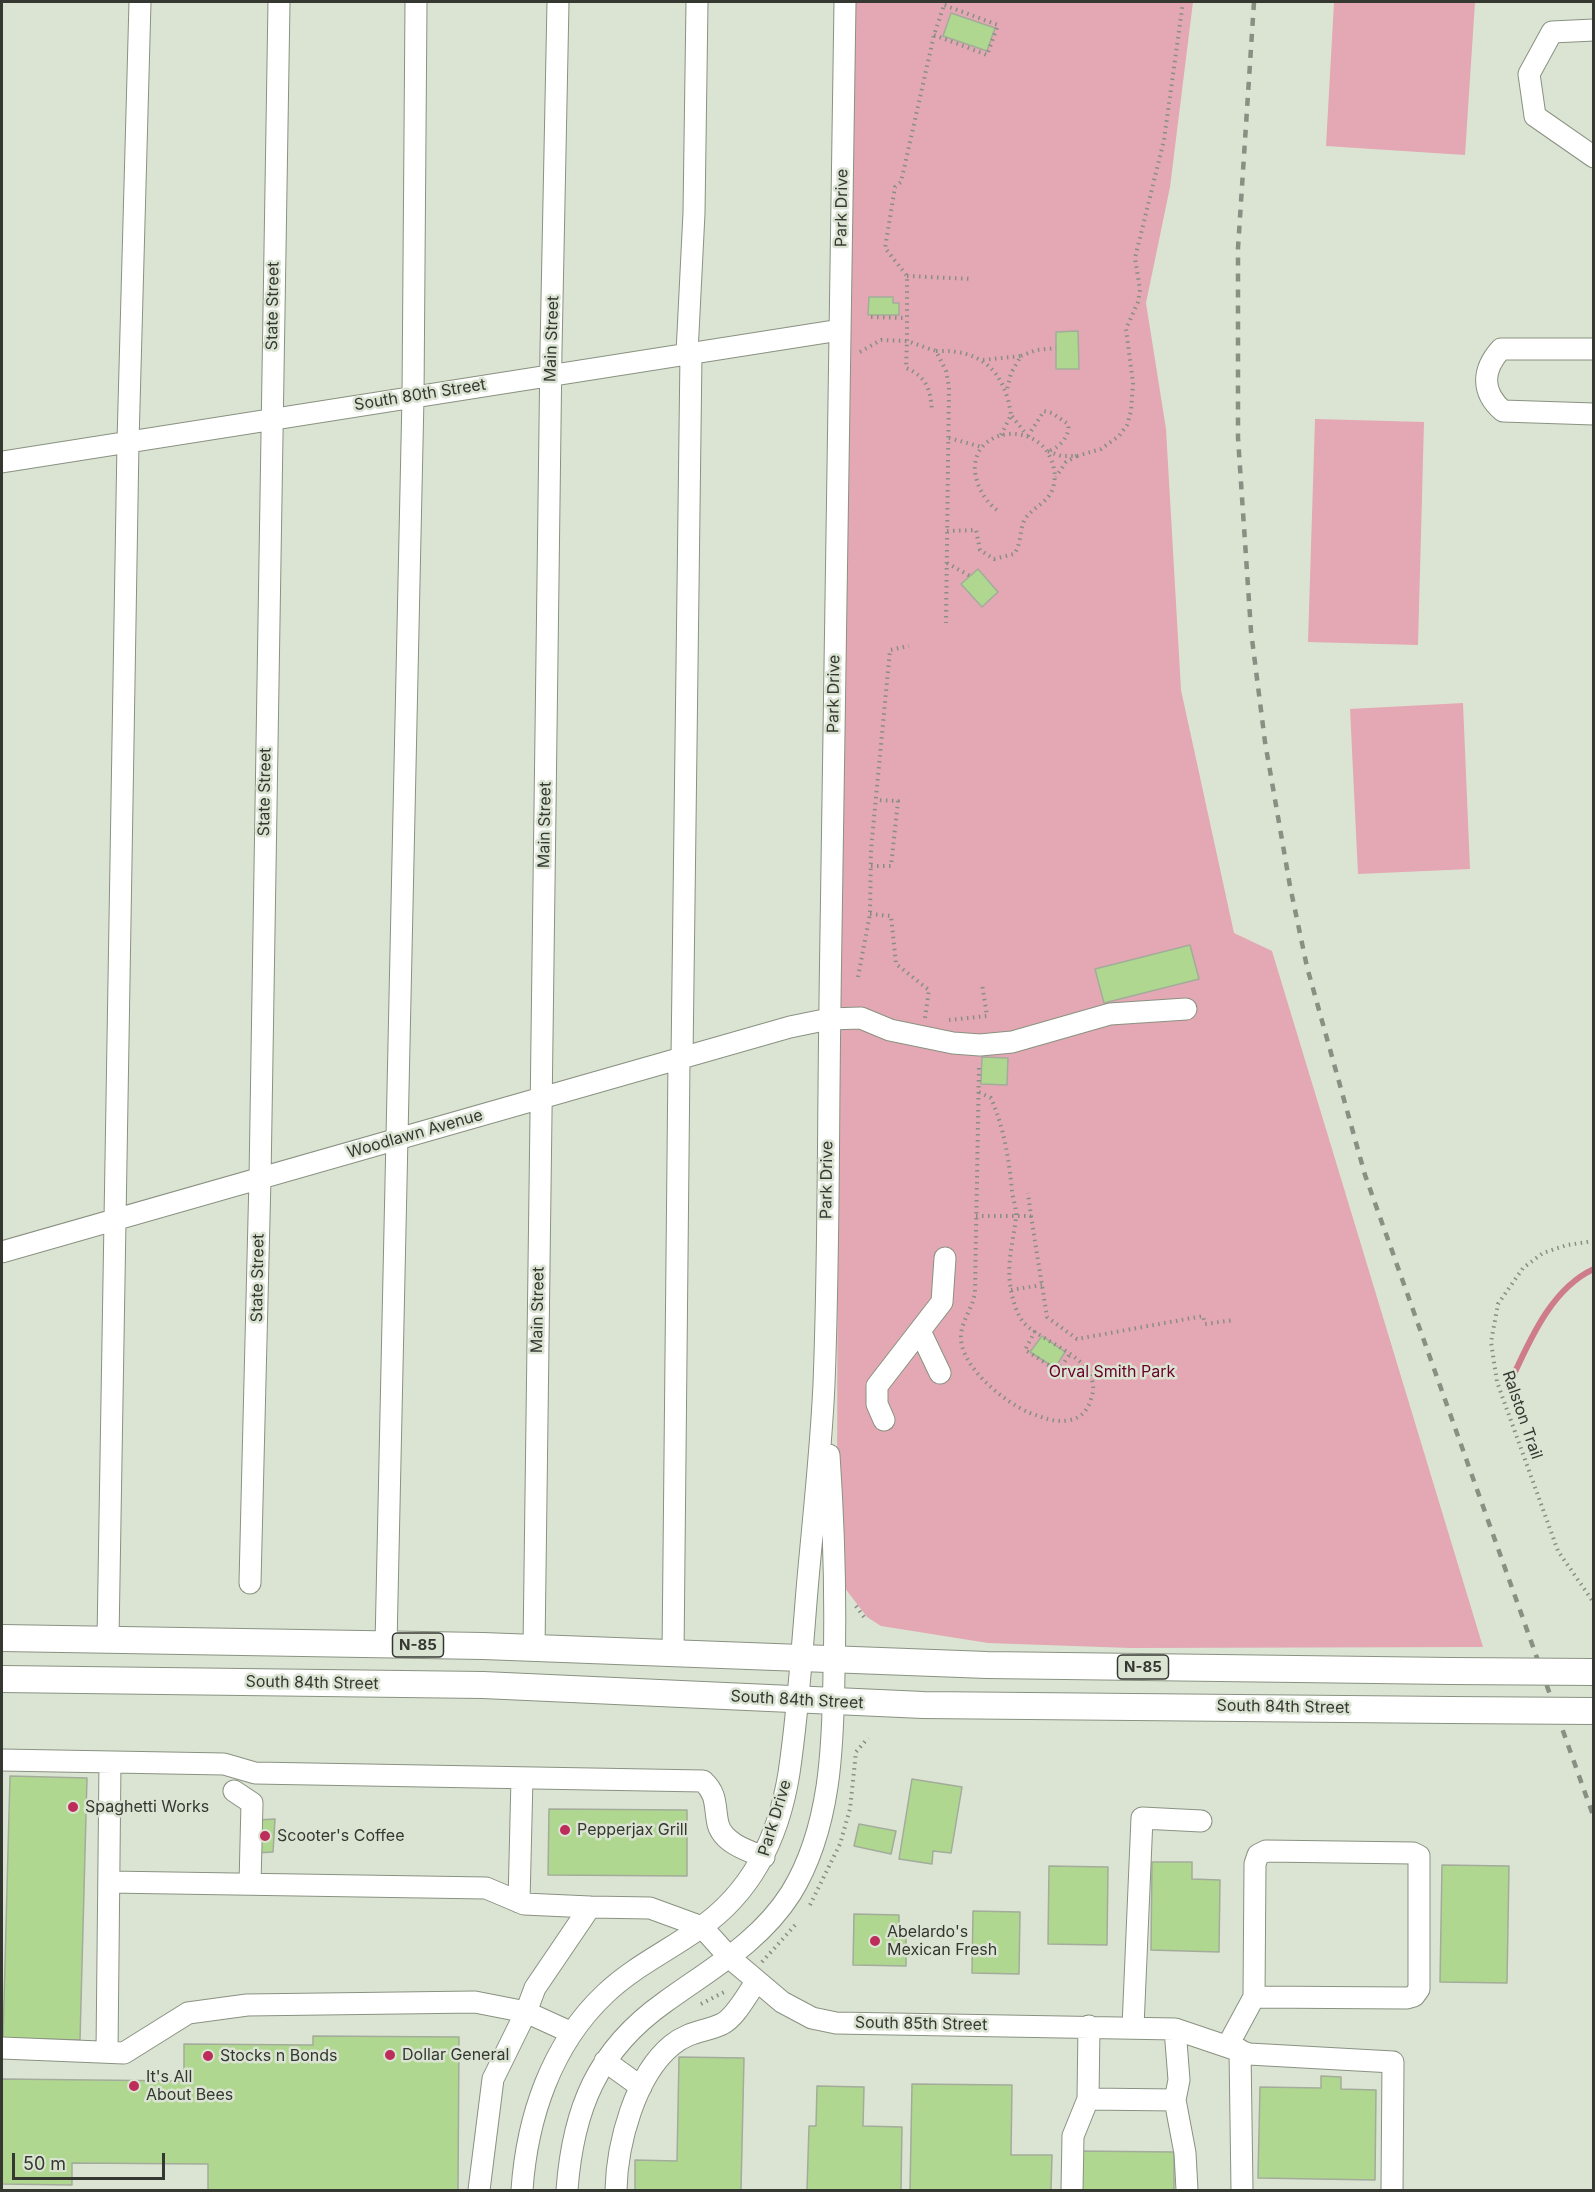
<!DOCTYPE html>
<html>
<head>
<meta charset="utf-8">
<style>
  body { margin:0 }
  #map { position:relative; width:1595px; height:2192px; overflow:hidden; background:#dbe4d3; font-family:Inter,sans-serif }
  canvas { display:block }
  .frame { position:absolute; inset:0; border:3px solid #343831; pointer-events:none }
  .scale { position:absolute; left:12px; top:2153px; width:153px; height:27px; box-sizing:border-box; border:3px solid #343831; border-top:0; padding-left:8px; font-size:18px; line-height:21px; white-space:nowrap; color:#343831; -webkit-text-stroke:4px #dbe4d3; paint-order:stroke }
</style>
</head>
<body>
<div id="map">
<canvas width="1595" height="2192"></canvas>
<div class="frame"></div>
<div class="scale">50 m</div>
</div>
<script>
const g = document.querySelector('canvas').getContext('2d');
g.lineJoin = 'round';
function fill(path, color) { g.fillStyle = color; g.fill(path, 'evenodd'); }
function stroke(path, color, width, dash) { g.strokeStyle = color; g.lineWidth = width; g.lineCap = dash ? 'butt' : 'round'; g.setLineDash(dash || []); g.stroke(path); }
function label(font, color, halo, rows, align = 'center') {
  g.font = font + ' Inter,sans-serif'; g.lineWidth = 5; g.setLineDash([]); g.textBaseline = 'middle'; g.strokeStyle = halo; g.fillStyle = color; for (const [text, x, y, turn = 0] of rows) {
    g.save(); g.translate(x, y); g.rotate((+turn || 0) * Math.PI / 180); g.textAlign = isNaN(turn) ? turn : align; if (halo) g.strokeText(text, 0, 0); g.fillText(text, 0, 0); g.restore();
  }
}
fill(new Path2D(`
  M854 2H1193L1170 187 1146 303 1166 429 1181 690 1234 933 1272 951 1483 1647 1130 1648 988 1643 881 1626 867 1617 841 1583 837 1516 838 1049Z
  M1334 2H1475L1465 155 1326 146Z
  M1315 419 1424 422 1418 645 1308 642Z
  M1463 703 1470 869 1358 874 1350 709Z`), '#e3a8b3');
stroke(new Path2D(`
  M1515 1372C1532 1335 1554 1287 1594 1269`), '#ce7c8c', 6);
const building = new Path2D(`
  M951 13 995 28 987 51 943 36Z
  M869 297H893V303H899V315H868Z
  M1078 331 1079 369H1056V332Z
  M978 569 998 592 982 607 961 584Z
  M1190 945 1199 979 1104 1003 1095 969Z
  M982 1057 1008 1058 1007 1085 981 1084Z
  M1042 1336 1065 1352 1055 1368 1030 1352Z
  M10 1776 87 1778 80 2040 3 2038Z
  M912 1779 962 1787 951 1853 933 1851 932 1864 899 1859Z
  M549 1809 687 1810V1876L548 1875Z
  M275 1819 273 1852 256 1853 257 1820Z
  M859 1824 896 1831 891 1854 854 1846Z
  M1152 1862H1192V1879L1220 1880 1219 1952 1151 1950Z
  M1442 1865 1509 1866 1507 1983 1440 1982Z
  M1049 1866 1108 1867 1107 1945 1048 1944Z
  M973 1911 1020 1912 1019 1974 972 1973Z
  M854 1914 899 1915V1934L906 1935V1966L853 1965Z
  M313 2036 459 2037 458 2190H208V2164L72 2163V2185L2 2184V2079L184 2081V2044L313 2045Z
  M679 2057 744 2058 741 2190H635V2160L677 2161Z
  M1321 2076 1341 2077V2089L1376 2090 1375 2180 1258 2178 1260 2087 1321 2088Z
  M912 2084 1012 2085 1011 2155H1052L1051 2190H910Z
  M817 2086 864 2087 863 2126 902 2127 901 2190H807L809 2126H816Z
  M1078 2151 1174 2152V2190H1078Z`);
fill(building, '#b0d78f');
stroke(building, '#a3ac9b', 1.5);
const minor = new Path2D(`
  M1594 30 1552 32 1529 74 1535 116 1594 157
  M1594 349H1501C1482 370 1481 392 1503 411L1594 414
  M687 353 694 213 697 2
  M2 462 840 330
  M682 1058 691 353
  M2 1252 790 1027 829 1019 861 1018 890 1030 953 1043 980 1045 1012 1042 1110 1014 1186 1009
  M920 1331 940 1373
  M884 1420 877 1404V1386L942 1302 945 1258
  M250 1583 260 1178 279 2
  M108 1639 128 442 140 2
  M386 1644 413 397 416 2
  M534 1648 551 350 558 2
  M673 1654 679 1059
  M2 1760 224 1764 255 1773 703 1781C718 1795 714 1806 718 1824 723 1843 748 1851 764 1857
  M234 1791 252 1803 250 1884
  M109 1882 486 1888 524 1904 590 1907
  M519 1902 522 1778
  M1089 2026 1088 2099 1175 2100 1179 2080 1175 2029
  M1133 2027 1142 1818 1201 1821
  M572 2033 526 2012 535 1988 590 1907 650 1908 702 1927 730 1958 782 2002 812 2018 836 2023 1175 2029 1249 2054 1393 2062 1392 2190
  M1228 2045 1254 1997 1255 1864 1258 1855 1266 1851 1413 1853 1419 1856V1989L1414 1996 1407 1998 1254 1997
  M2 2048 124 2053 188 2013 247 2005 475 2002 526 2012 493 2079 479 2190
  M1240 2050 1242 2190
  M107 2052 110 1762
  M605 2061 641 2087
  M1175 2100 1185 2153 1187 2190
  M522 2190C527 2118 551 2045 605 1994 633 1967 668 1951 700 1928 753 1891 779 1836 789 1773 798 1713 802 1651 807 1590 813 1521 821 1452 824 1384 829 1257 828 1130 830 1003 834 669 840 335 845 2
  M567 2190C573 2109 597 2050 665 2002 712 1968 760 1942 791 1893 831 1828 833 1746 834 1673 836 1600 834 1528 829 1455
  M616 2190C617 2144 635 2075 672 2045 689 2031 705 2032 722 2024 736 2017 747 1994 757 1981
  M1072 2190 1073 2136 1088 2099`);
const major = new Path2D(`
  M2 1638 483 1646 987 1665 1451 1671
  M2 1679 483 1685 923 1705 1450 1710`);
stroke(minor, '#899281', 23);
stroke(major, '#899281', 28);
stroke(new Path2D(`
  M945 2 934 35 901 182 895 187 885 248 907 276V341L936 351 946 371 949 387 946 623
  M934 35 987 55 998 25 944 5
  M907 276 972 279
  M871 317 906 318
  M936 351C981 349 1005 371 1011 415
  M860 352 881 340 907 341 906 368C927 377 930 389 932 410
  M1021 356 1036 350 1056 348
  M983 360 1021 356 1011 373 1007 390
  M1001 435 1011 415 1026 434
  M1028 436 1044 411 1052 413 1068 424C1071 435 1058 450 1047 451L1061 456H1077L1066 462 1056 477
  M949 438 982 447
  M1077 456 1101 449 1119 436 1127 425 1131 411 1133 383 1126 329 1138 302 1140 290 1135 258 1164 140 1183 2
  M947 531 976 530 980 550 994 559 1014 554C1022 543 1019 530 1025 519 1033 507 1048 503 1053 488 1056 477 1055 468 1050 457 1039 432 1003 426 984 445 965 464 979 497 997 510
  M947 563 970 576
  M871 866H891L898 801 876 800
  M870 914 891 916 896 964 929 990 925 1018
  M858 977 870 914 871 850 890 650 909 646
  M949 1020 987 1016 982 984
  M979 1092 991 1098C1004 1128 1009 1159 1012 1191 1013 1200 1017 1209 1016 1218 1013 1243 1006 1264 1011 1290 1013 1301 1017 1315 1024 1323 1045 1345 1105 1359 1091 1399 1088 1410 1081 1418 1070 1420 1055 1423 1044 1418 1030 1413 1004 1402 959 1366 961 1335 962 1320 973 1308 975 1292L979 1065
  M976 1216H1031L1028 1193
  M1031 1216 1047 1317 1077 1339 1203 1316 1205 1324 1234 1320
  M1594 1241 1567 1245 1543 1253 1523 1268 1498 1304 1491 1342 1497 1382 1558 1551 1594 1603
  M1011 1290 1042 1285
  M1035 1331 1025 1350 1058 1371 1070 1354
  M856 1606 866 1620
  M810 1905 840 1844 850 1809 856 1752 868 1738
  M762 1962 797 1923
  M701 2004 726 1991`), '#888f82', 4, [1.5, 4.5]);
stroke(minor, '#fff', 21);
stroke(major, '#fff', 26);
stroke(new Path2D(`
  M1254 2 1238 248V438L1251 631 1265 742 1290 886 1307 967 1365 1175 1594 1818`), '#888f83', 4.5, [8, 8]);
const majorBridge = new Path2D(`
  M1451 1671 1594 1672
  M1450 1710 1594 1711`);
stroke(majorBridge, '#899281', 28, []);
stroke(majorBridge, '#fff', 26);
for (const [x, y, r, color] of [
  [73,1807,6,"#bc2d5a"],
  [565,1830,6,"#bc2d5a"],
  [265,1836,6,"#bc2d5a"],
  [875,1941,6,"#bc2d5a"],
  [390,2055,6,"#bc2d5a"],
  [208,2056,6,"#bc2d5a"],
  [134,2086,6,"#bc2d5a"]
]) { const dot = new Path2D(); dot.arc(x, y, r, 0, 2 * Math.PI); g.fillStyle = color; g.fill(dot); stroke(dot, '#dbe4d3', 2); }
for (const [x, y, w] of [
  [418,1645,51],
  [1143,1667,51]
]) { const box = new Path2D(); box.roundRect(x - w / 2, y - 12, w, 24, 4.5); g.fillStyle = '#dbe4d3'; g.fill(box); stroke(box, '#343831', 1.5); }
label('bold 15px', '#343831', null, [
  ["N-85",418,1645],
  ["N-85",1143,1667]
]);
label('16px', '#343831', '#dbe4d3', [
  ["Park Drive",842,208,-89],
  ["State Street",273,306,-89],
  ["Main Street",552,339,-88],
  ["South 80th Street",420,395,-9],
  ["Park Drive",834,694,-89],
  ["State Street",265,792,-89],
  ["Main Street",545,825,-89],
  ["Woodlawn Avenue",415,1134,-16],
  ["Park Drive",827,1180,-89],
  ["State Street",258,1278,-89],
  ["Main Street",538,1310,-89],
  ["Ralston Trail",1522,1415,71],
  ["South 84th Street",312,1683,1],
  ["South 84th Street",797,1700,3],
  ["South 84th Street",1283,1707,1],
  ["Park Drive",775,1818,-73],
  ["South 85th Street",921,2024,1]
]);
label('16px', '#69002a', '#dbe4d3', [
  ["Orval Smith Park",1112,1372]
]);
label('16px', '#343831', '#dbe4d3', [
  ["Spaghetti Works",85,1807],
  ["Pepperjax Grill",577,1830],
  ["Scooter's Coffee",277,1836],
  ["Abelardo's",887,1932],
  ["Mexican Fresh",887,1950],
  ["Dollar General",402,2055],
  ["Stocks n Bonds",220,2056],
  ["It's All",146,2077],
  ["About Bees",146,2095]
], 'left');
</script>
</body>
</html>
